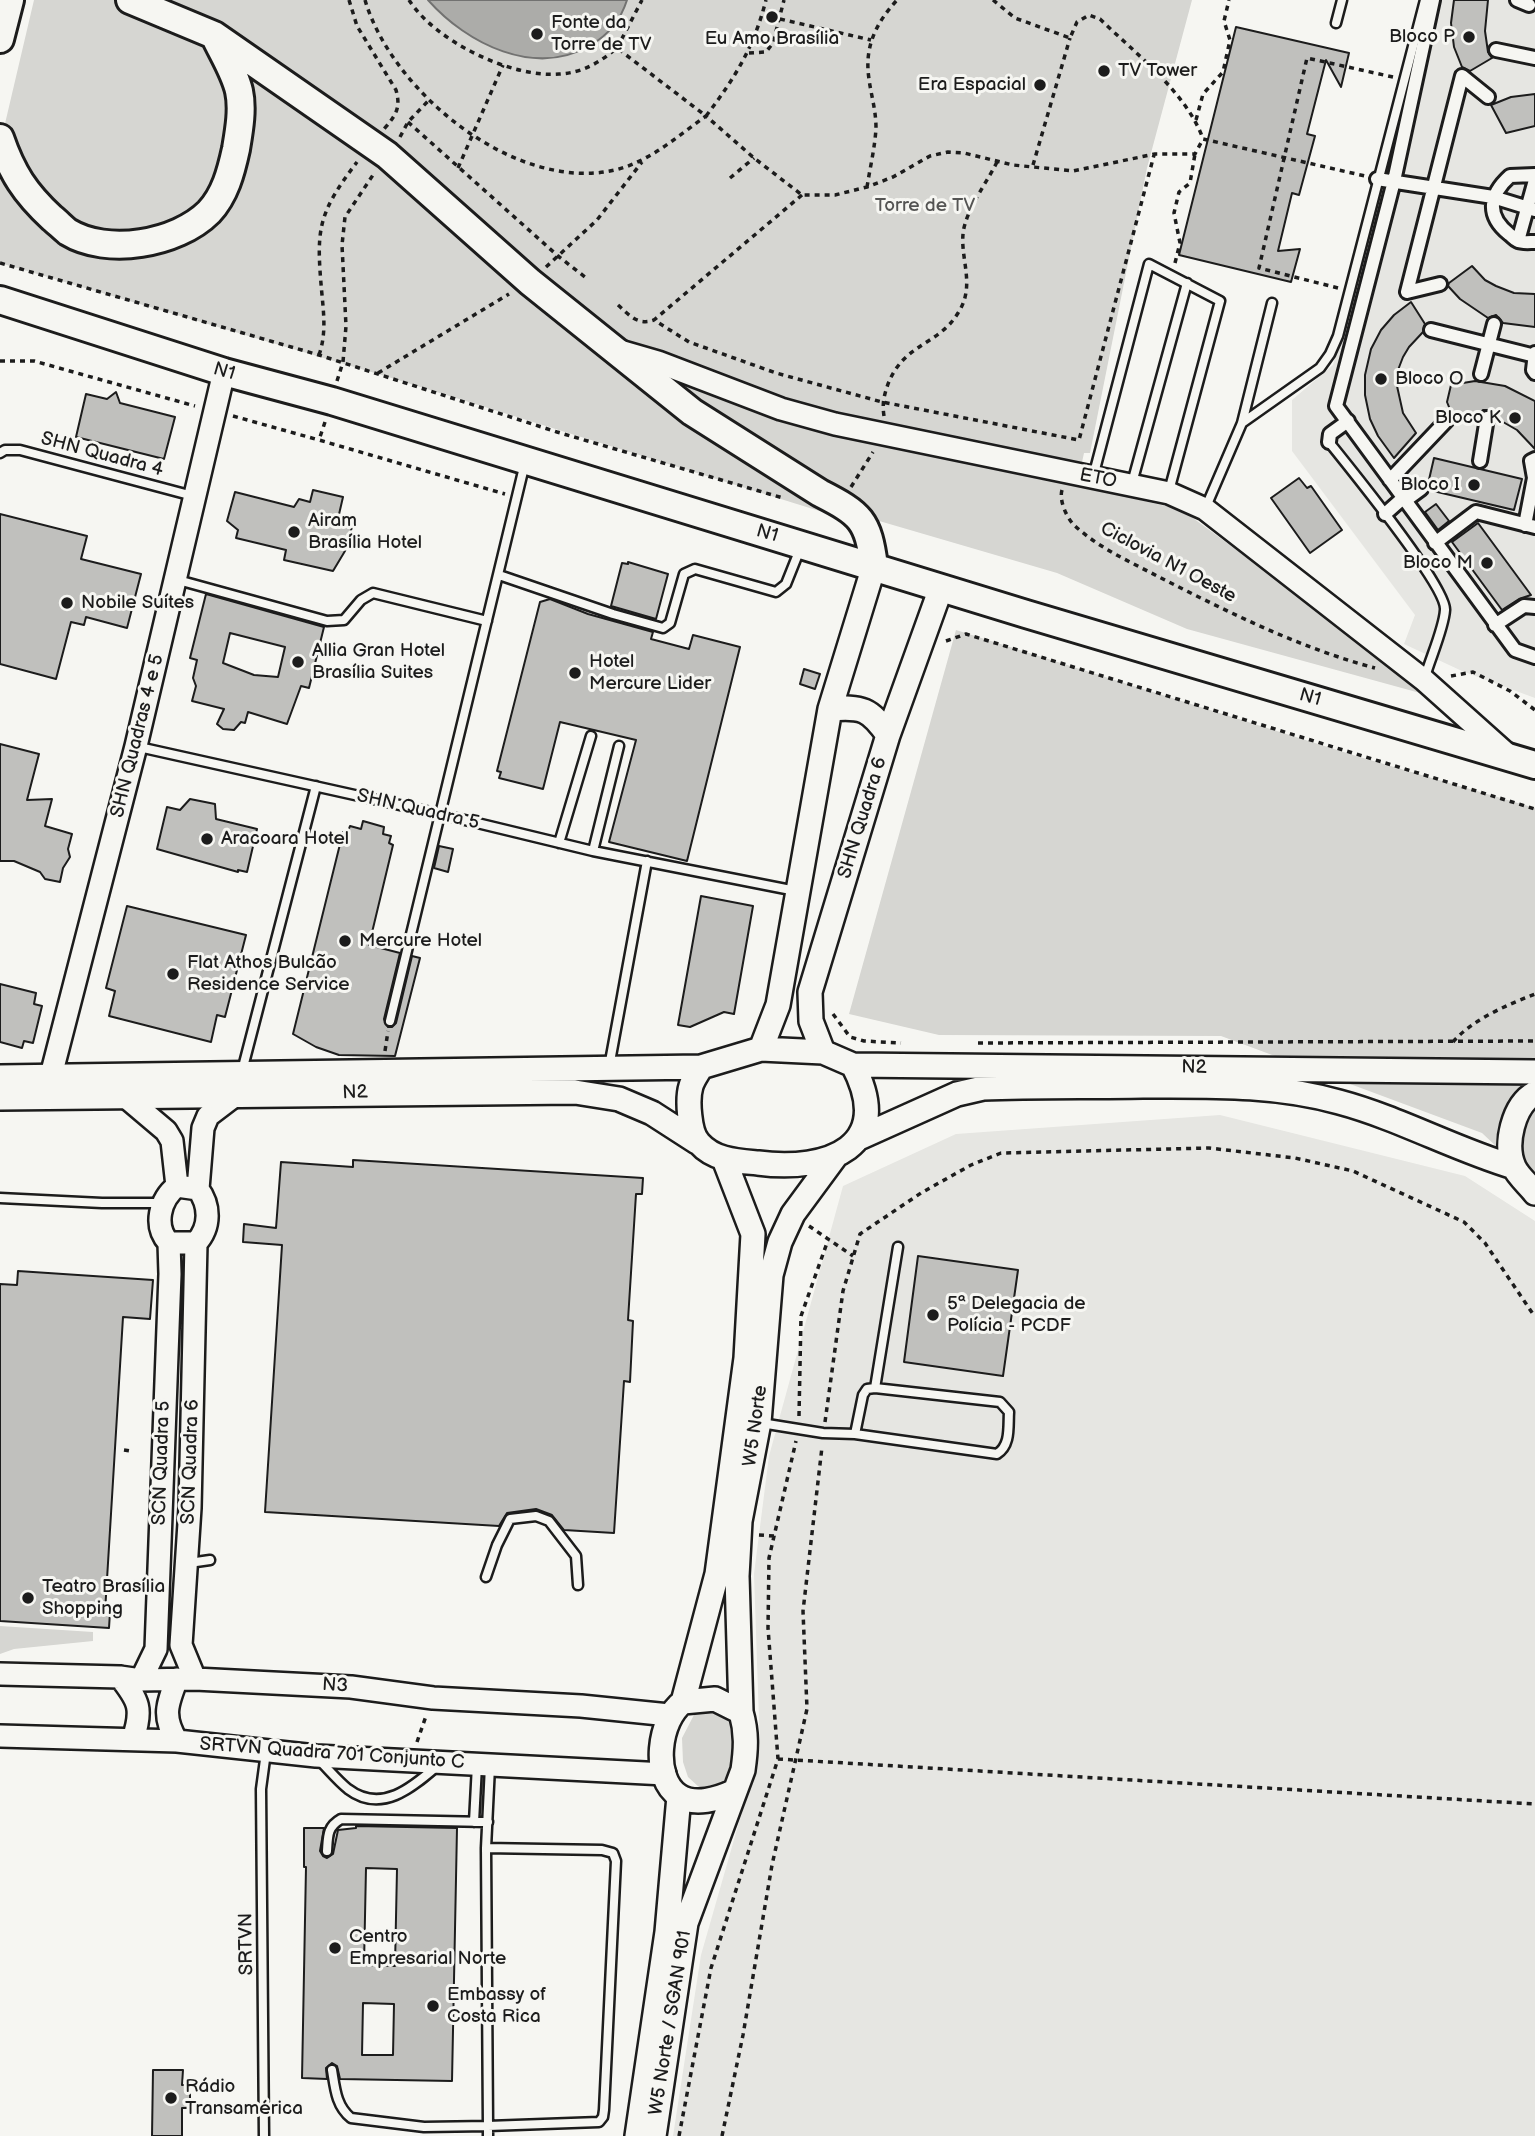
<!DOCTYPE html>
<html>
<head>
<meta charset="utf-8">
<style>
  body { margin:0 }
  canvas { display:block; background:#f6f6f2 }
</style>
</head>
<body>
<canvas width="1535" height="2136"></canvas>
<script>
const g = document.querySelector('canvas').getContext('2d');
g.lineJoin = 'round';
function fill(path, color) { g.fillStyle = color; g.fill(path, 'evenodd'); }
function stroke(path, color, width, dash) { g.strokeStyle = color; g.lineWidth = width; g.lineCap = dash ? 'butt' : 'round'; g.setLineDash(dash || []); g.stroke(path); }
function label(font, color, halo, rows, align = 'center') {
  g.font = font + ' "Balsamiq Sans",sans-serif'; g.lineWidth = 6; g.setLineDash([]); g.textBaseline = 'middle'; g.strokeStyle = halo; g.fillStyle = color; for (const [text, x, y, turn = 0] of rows) {
    g.save(); g.translate(x, y); g.rotate((+turn || 0) * Math.PI / 180); g.textAlign = isNaN(turn) ? turn : align; if (halo) g.strokeText(text, 0, 0); g.fillText(text, 0, 0); g.restore();
  }
}
fill(new Path2D(`
  M1428 0H1535V698L1462 671 1404 644 1415 615 1292 451V400L1333 365Z
  M1220 1115 1465 1176 1535 1221V2136H673L701 1955 760 1749 754 1574 769 1456 843 1186 956 1134Z`), '#e6e6e2');
fill(new Path2D(`
  M34 0H1192L1147 168 1090 453H1084L1077 485 1182 510 1398 668 1420 693 1187 629 1057 573 828 506 858 523 385 376 0 263V145Z
  M956 630 1353 755 1535 808V1183L1482 1133 1221 1036 939 1035 849 1014Z
  M0 1626 93 1632V1641L14 1649 0 1654Z
  M709 1704 738 1725 734 1771 716 1787 700 1788 688 1777 683 1762 682 1738 695 1713Z`), '#d6d6d2');
const water = new Path2D(`
  M428 0H627C621 19 608 35 591 45 535 78 467 44 428 0Z`);
fill(water, '#acaca9');
stroke(water, '#727271', 2);
const building = new Path2D(`
  M1454 0H1488L1485 31 1488 52 1492 58 1470 71 1462 67 1454 47 1451 23Z
  M1236 27 1349 53 1341 87 1326 60 1307 134 1315 136 1299 195 1292 193 1278 251 1300 249 1291 282 1179 255Z
  M1535 94V126L1506 133 1491 105 1511 97Z
  M1472 266 1485 280 1496 286 1514 293 1535 294V327L1503 323 1496 315 1488 318 1460 299 1448 286 1449 283Z
  M1411 302 1425 324 1423 332 1409 347 1403 357 1398 370 1397 386 1403 413 1416 433 1394 458 1378 436 1370 419 1365 395V375L1371 349 1381 330 1394 315Z
  M1475 381 1505 386 1535 401V449L1517 430 1496 418 1493 412 1489 410H1483L1479 414 1454 416 1451 412 1447 402 1451 385Z
  M116 392 120 403 175 417 164 459 76 437 86 394 107 399Z
  M1434 458 1522 479 1514 510 1429 490 1428 484Z
  M1299 478 1307 488 1311 486 1342 530 1310 553 1271 498Z
  M313 490 343 497 337 523 352 527 345 551 333 571 284 560 286 550 236 538 238 530 227 521 235 492 294 507 299 499 310 502Z
  M1436 504 1449 521 1438 530 1425 512Z
  M0 514 87 536 81 559 141 574 127 628 86 617 84 625 71 622 56 679 0 664Z
  M1478 523 1531 595 1519 599 1502 610 1452 542Z
  M628 562 668 574 656 619 611 606 622 563 628 564Z
  M206 594 324 627 309 688 301 686 287 724 248 712 245 723 241 722 234 730 223 729 217 724 224 709 192 701 196 686 193 678 197 660 190 658ZM230 633 285 647 278 677 254 675 223 663Z
  M550 599 588 614 653 632 651 639 689 649 693 635 740 647 687 861 609 842 636 740 560 722 543 789 499 778 501 772 497 771 540 602Z
  M804 669 820 674 815 689 800 684Z
  M0 744 39 754 27 800 52 799 45 826 72 834 68 849 70 857 63 868 60 882 45 879 40 872 14 861H0Z
  M190 799 215 804 216 819 257 829 247 872 238 870V872L157 849 167 807 180 810Z
  M363 821 384 827 383 834 391 836 389 843 393 845 369 945 400 953 384 1019 388 1027H392L396 1023 412 956 420 958 395 1056 339 1055 316 1047 293 1034 343 832 347 834 350 826 361 829Z
  M439 846 453 849 448 872 434 868Z
  M701 896 753 906 734 1014 724 1012 690 1027 678 1025Z
  M127 906 246 935 225 1017 217 1015 211 1042 109 1016 115 991 106 988Z
  M0 984 36 993 34 1004 42 1006 33 1043 24 1041 22 1048 0 1042Z
  M353 1160 643 1178 642 1194H636L628 1320 633 1321 630 1382 624 1381 614 1533 564 1530 552 1515 536 1509 507 1513 499 1526 265 1512 282 1245 243 1242 244 1224 276 1228 281 1162 353 1167Z
  M918 1256 1018 1270 1003 1376 904 1362Z
  M18 1271 153 1280 150 1319 123 1317 105 1612H110L109 1628 0 1621V1284L17 1285Z
  M356 1826 457 1828 452 2081 340 2079 337 2066 332 2063 326 2068 327 2079 302 2078 306 1867H304V1828H324L320 1851 323 1856 327 1858 333 1854 338 1830 356 1828ZM366 1868 397 1869 395 1966 364 1965ZM363 2003 394 2004 393 2055H362Z
  M153 2070H183L182 2085H190V2108H182V2136H152Z`);
fill(building, '#c0c0bd');
stroke(building, '#1c1c1c', 2);
const service = new Path2D(`
  M1336 23 1342 0
  M1242 423 1320 368 1330 354 1338 336 1425 0
  M1329 442C1349 467 1447 587 1445 610 1444 628 1430 659 1425 677
  M0 453 5 450H20L193 496
  M1093 477 1149 264 1220 301 1169 491
  M1132 483 1187 283
  M1205 509 1242 423 1272 303
  M499 575 613 614 663 628 670 623 684 574 695 569 776 592 786 584 800 549
  M178 580 327 621 344 620 361 600 373 593 487 621
  M139 747 440 814 593 851 619 746
  M559 843 591 736
  M593 851 796 891
  M390 1021 525 463
  M609 1067 647 861
  M242 1071 316 786
  M0 1198 102 1203H162
  M875 1388 898 1247
  M761 1423 823 1433 855 1434 997 1454C1011 1445 1008 1427 1009 1412L1000 1402 875 1388 867 1389 863 1395 855 1434
  M189 1563 210 1560
  M486 1577 497 1545 510 1519 536 1516 549 1521 576 1556 578 1585
  M320 1761C329 1770 338 1781 348 1789 381 1814 412 1788 437 1766
  M474 1822 477 1765
  M486 1848 602 1850 613 1853 616 1861 604 2110 603 2117 599 2122 488 2126 486 1848 490 1766
  M327 1851C328 1836 327 1827 341 1819L488 1822
  M332 2070C335 2088 336 2106 351 2118L424 2127 488 2126V2136
  M264 2136 261 1789 266 1752`);
const pedestrian = new Path2D(`
  M1433 0 1394 181 1336 406 1515 650 1535 657
  M1517 0 1529 5
  M1496 50 1535 58
  M1535 175 1510 176C1490 194 1485 215 1509 234 1512 236 1514 239 1518 241 1522 243 1530 242 1535 242
  M1377 179 1493 197 1535 210
  M1518 241 1535 180
  M1440 284 1407 292 1462 76 1488 97
  M1431 330 1535 356
  M1535 353 1533 370 1535 373
  M1481 374 1494 324
  M1329 442 1330 434 1348 421
  M1480 461 1487 418
  M1390 480 1447 420
  M1406 500 1421 489
  M1385 514 1403 498
  M1525 525 1534 478 1531 461 1535 459
  M1435 543 1476 512 1535 527
  M1495 625 1524 606 1535 607`);
const tertiary = new Path2D(`
  M620 351 658 362 781 409 835 424 1169 493 1205 509 1424 680 1509 756
  M47 1091 136 746 224 372
  M127 1098 166 1131 172 1141 177 1186
  M177 1186 198 1189C210 1205 211 1227 196 1243H169C153 1226 160 1199 177 1186Z
  M198 1189 203 1128 208 1116 233 1097
  M0 1674 120 1677 141 1680 195 1679 351 1687 433 1698 581 1706 669 1715
  M120 1677C139 1701 143 1709 133 1739
  M177 1679C167 1704 162 1717 177 1741
  M195 1679 181 1645 190 1508 196 1243
  M141 1680 156 1649 170 1274 169 1243
  M0 1736 177 1741 316 1756 665 1774`);
const secondary = new Path2D(`
  M830 709C862 706 870 709 888 735
  M761 1049 778 1005 830 709 874 566
  M823 1052 811 1021 810 992 888 735 941 588
  M853 1065C896 1147 828 1172 758 1163 736 1161 714 1160 699 1143 689 1133 687 1099 691 1086 693 1079 698 1073 701 1067L761 1049 823 1052 853 1065 1535 1072
  M0 1077 701 1067
  M1535 1093C1513 1105 1504 1145 1514 1167 1518 1176 1529 1185 1535 1193
  M0 1098 575 1092 619 1099 652 1113 697 1142
  M859 1138 957 1094 983 1088C1036 1086 1090 1087 1143 1086 1209 1086 1275 1084 1339 1102 1399 1118 1454 1149 1514 1167
  M683 1702 717 1574 746 1358 753 1234 724 1159
  M733 1792C718 1799 695 1806 679 1796 651 1778 659 1719 683 1702L715 1699 741 1712
  M637 2136 667 1932 679 1796
  M654 2136 686 1923 743 1770C746 1749 747 1733 741 1712L737 1576 740 1521 759 1422 771 1275 780 1242 793 1214 835 1157`);
const primary = new Path2D(`
  M0 39 10 0`);
const trunk = new Path2D(`
  M130 0 214 35 387 155 530 282 692 412 820 493C861 514 868 520 874 566
  M0 138C12 173 25 193 52 218 57 222 63 228 68 232 107 256 177 244 209 212 225 195 231 172 236 149 239 131 243 109 239 91 235 73 223 54 215 37
  M0 300 224 372 332 401 1026 614 1535 765`);
stroke(service, '#1c1c1c', 13);
stroke(pedestrian, '#1c1c1c', 18);
stroke(tertiary, '#1c1c1c', 26);
stroke(secondary, '#1c1c1c', 28);
stroke(primary, '#1c1c1c', 32);
stroke(trunk, '#1c1c1c', 32);
stroke(new Path2D(`
  M349 0 357 26 396 90C401 108 396 115 384 129
  M365 0C392 92 515 193 615 170 649 162 678 136 706 116L754 158 802 195H835L867 187 893 177 930 156 948 152 964 153 1013 165 1073 171 1155 154H1195L1203 139 1365 176
  M409 0C435 41 511 78 559 74 583 73 600 62 617 48L706 116C735 78 754 47 766 0
  M993 0 1015 18 1070 38 1077 22 1089 15 1100 19C1135 53 1187 93 1203 139
  M780 19 871 40
  M617 48 642 0
  M749 53 766 52 773 43 784 0
  M1196 120 1203 94 1223 72 1230 40 1224 21 1229 0
  M408 122 558 256 585 277
  M400 137 408 122 429 100
  M1033 165 1070 38
  M458 168 503 65
  M730 178 754 158
  M867 187C870 168 875 147 876 128 876 110 871 95 869 79 864 47 876 23 897 0
  M802 195 654 320 689 342 776 373 882 402 1079 440 1154 155
  M0 263 319 355 557 432 783 498
  M1175 263 1180 243 1174 213 1179 192 1190 183 1195 154
  M546 267 597 220 642 162
  M1338 288 1259 268 1307 58 1393 77
  M618 305C629 315 638 326 654 320
  M319 355C326 335 324 316 322 295 316 229 317 215 357 162
  M0 361H34L195 406
  M378 373 509 294
  M337 381 343 362 346 326 342 245 345 217 375 172
  M233 416 319 440
  M884 416C882 403 884 396 888 384 904 343 939 345 958 313 978 283 956 253 965 224 971 203 987 182 997 162
  M325 422 319 440 505 494
  M851 487 873 452
  M1062 490C1059 500 1066 516 1073 524 1098 548 1129 561 1159 577 1228 612 1300 648 1375 668
  M946 641 966 634 1535 809
  M1451 676 1473 672 1510 691 1535 710
  M833 1014 850 1037 864 1041 901 1043
  M1453 1042C1473 1019 1507 1005 1535 994
  M978 1043 1535 1041
  M385 1051 388 1031
  M809 1226 853 1256
  M799 1416 801 1316 828 1240
  M825 1422 843 1291 860 1234 921 1193 971 1165 1001 1153 1209 1148 1295 1158 1353 1171 1464 1222 1485 1243 1535 1317
  M124 1450 130 1451
  M759 1535 774 1536
  M417 1742 426 1716
  M778 1759 1535 1804
  M679 2136 711 1968 778 1759 768 1628 769 1558 796 1441
  M722 2136 743 2035 772 1865 807 1709 803 1611 822 1447`), '#1c1c1c', 3.5, [5, 5]);
stroke(service, '#f6f6f2', 8);
stroke(pedestrian, '#f6f6f2', 12);
stroke(tertiary, '#f6f6f2', 21);
stroke(secondary, '#f6f6f2', 23);
stroke(primary, '#f6f6f2', 26);
stroke(trunk, '#f6f6f2', 26);
for (const [x, y, r, color] of [
  [772,17,7,"#1c1c1c"],
  [537,34,7,"#1c1c1c"],
  [1469,37,7,"#1c1c1c"],
  [1104,71,7,"#1c1c1c"],
  [1040,85,7,"#1c1c1c"],
  [1381,379,7,"#1c1c1c"],
  [1515,418,7,"#1c1c1c"],
  [1474,485,7,"#1c1c1c"],
  [294,532,7,"#1c1c1c"],
  [1487,563,7,"#1c1c1c"],
  [67,603,7,"#1c1c1c"],
  [298,662,7,"#1c1c1c"],
  [575,673,7,"#1c1c1c"],
  [207,839,7,"#1c1c1c"],
  [345,941,7,"#1c1c1c"],
  [173,974,7,"#1c1c1c"],
  [933,1315,7,"#1c1c1c"],
  [28,1598,7,"#1c1c1c"],
  [335,1948,7,"#1c1c1c"],
  [433,2006,7,"#1c1c1c"],
  [171,2098,7,"#1c1c1c"]
]) { const dot = new Path2D(); dot.arc(x, y, r, 0, 2 * Math.PI); g.fillStyle = color; g.fill(dot); stroke(dot, '#f6f6f2', 2.5); }
label('19px', '#1c1c1c', '#f6f6f2', [
  ["Fonte da",551,23],
  ["Torre de TV",551,45],
  ["Bloco P",1455,37,"right"],
  ["Eu Amo Brasília",772,39,"center"],
  ["TV Tower",1118,71],
  ["Era Espacial",1026,85,"right"],
  ["Bloco O",1395,379],
  ["Bloco K",1501,418,"right"],
  ["Bloco I",1460,485,"right"],
  ["Airam",308,521],
  ["Brasília Hotel",308,543],
  ["Bloco M",1473,563,"right"],
  ["Nobile Suítes",81,603],
  ["Allia Gran Hotel",312,651],
  ["Brasília Suites",312,673],
  ["Hotel",589,662],
  ["Mercure Lider",589,684],
  ["Aracoara Hotel",221,839],
  ["Mercure Hotel",359,941],
  ["Flat Athos Bulcão",187,963],
  ["Residence Service",187,985],
  ["5ª Delegacia de",947,1304],
  ["Polícia - PCDF",947,1326],
  ["Teatro Brasília",42,1587],
  ["Shopping",42,1609],
  ["Centro",349,1937],
  ["Empresarial Norte",349,1959],
  ["Embassy of",447,1995],
  ["Costa Rica",447,2017],
  ["Rádio",185,2087],
  ["Transamérica",185,2109]
], 'left');
label('19px', '#545453', '#f6f6f2', [
  ["Torre de TV",925,206]
]);
label('19px', '#1c1c1c', '#f6f6f2', [
  ["N1",224,372,17],
  ["SHN Quadra 4",102,455,15],
  ["ETO",1098,479,11],
  ["N1",767,534,17],
  ["Ciclovia N1 Oeste",1168,563,28],
  ["N1",1310,698,16],
  ["SHN Quadras 4 e 5",138,736,-76],
  ["SHN Quadra 5",418,810,13],
  ["SHN Quadra 6",863,818,-73],
  ["N2",1194,1068,1],
  ["N2",355,1093,-2],
  ["W5 Norte",756,1426,-82],
  ["SCN Quadra 6",191,1462,-88],
  ["SCN Quadra 5",162,1463,-88],
  ["N3",335,1686,4],
  ["SRTVN Quadra 701 Conjunto C",332,1754,4],
  ["SRTVN",247,1944,-91],
  ["W5 Norte / SGAN 901",671,2023,-81]
]);
</script>
</body>
</html>
